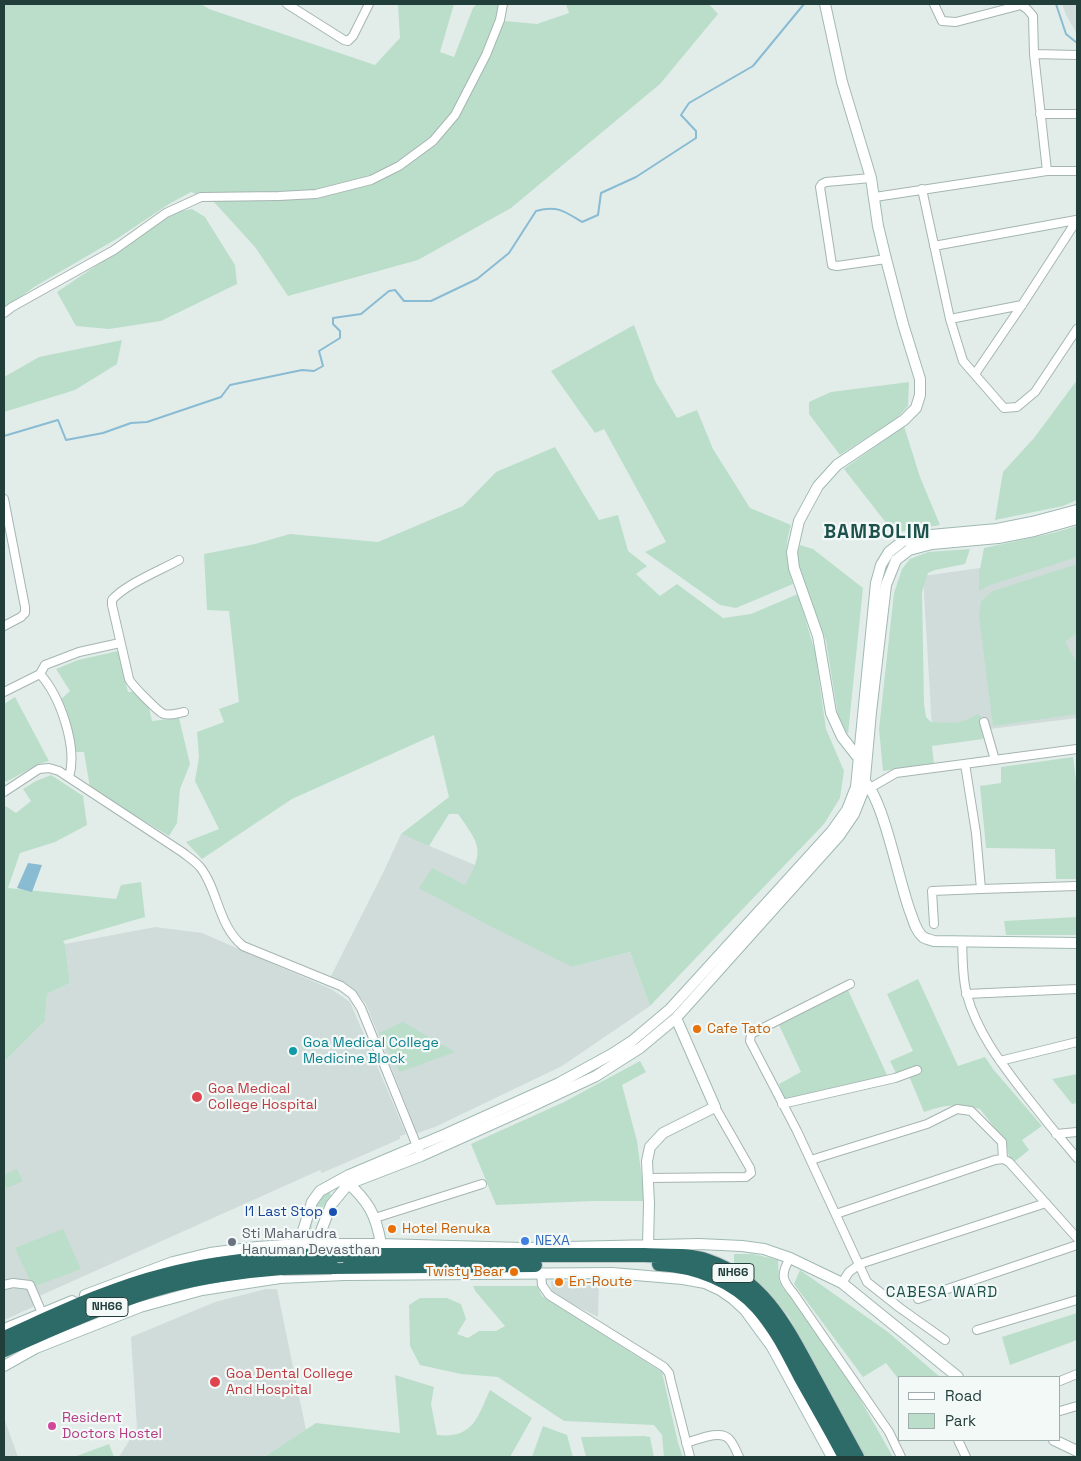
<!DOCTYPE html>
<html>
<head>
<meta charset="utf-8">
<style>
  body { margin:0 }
  #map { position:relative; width:1081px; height:1461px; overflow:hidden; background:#e2edea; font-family:"Space Grotesk",sans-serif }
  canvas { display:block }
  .frame { position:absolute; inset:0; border:5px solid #223e3b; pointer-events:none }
  .legend { position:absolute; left:898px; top:1376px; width:162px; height:65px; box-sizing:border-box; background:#f3f9f7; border:1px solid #9faeac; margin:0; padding:6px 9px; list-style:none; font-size:15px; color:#223e3b }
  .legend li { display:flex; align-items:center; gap:10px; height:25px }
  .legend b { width:25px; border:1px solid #9faeac }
</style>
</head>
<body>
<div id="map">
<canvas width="1081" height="1461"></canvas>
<div class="frame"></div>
<ul class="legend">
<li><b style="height:6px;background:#fff"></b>Road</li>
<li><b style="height:14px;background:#bbdeca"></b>Park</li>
</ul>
</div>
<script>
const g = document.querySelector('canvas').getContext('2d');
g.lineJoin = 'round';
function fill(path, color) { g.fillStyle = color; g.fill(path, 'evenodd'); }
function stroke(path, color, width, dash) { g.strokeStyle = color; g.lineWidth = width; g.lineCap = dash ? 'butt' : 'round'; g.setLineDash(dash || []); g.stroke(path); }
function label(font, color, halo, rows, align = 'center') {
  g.font = font + ' "Space Grotesk",sans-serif'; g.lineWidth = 4.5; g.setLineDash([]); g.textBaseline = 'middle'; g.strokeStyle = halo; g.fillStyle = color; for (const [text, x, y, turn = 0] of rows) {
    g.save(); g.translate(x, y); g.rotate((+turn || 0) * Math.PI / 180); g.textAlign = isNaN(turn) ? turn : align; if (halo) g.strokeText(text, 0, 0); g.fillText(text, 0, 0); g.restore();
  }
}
fill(new Path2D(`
  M1062 4H1077V34L1066 15Z
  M1077 543V718L982 730 932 729 923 576 987 567Z
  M401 834 487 870 572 967 630 952 650 1006 562 1066 435 1127 417 1133 366 1004 353 989 330 978 383 873Z
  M155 927 202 933 331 989 350 1002 406 1134 400 1136V1139L322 1173 320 1170 35 1298 33 1307 4 1320V1060L7 1059 45 1021 47 994 70 983 65 944Z
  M551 1281H599L598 1317 552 1294Z
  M266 1289H277L306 1430 264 1457H119L137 1428 131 1337 215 1302Z
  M4 1418 18 1457H4Z`), '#d0dcd9');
fill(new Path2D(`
  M4 4H201L209 9 375 65 400 38 398 4H454L440 52 454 57 473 8 477 4H504V21L537 24 569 13 566 4H709L718 14 660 84 511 208 418 260 288 296 255 247 214 202 191 192 169 204 118 238 34 287 4 309Z
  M192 209 205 217 235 265 237 284 161 321 109 329 76 326 57 292 176 212Z
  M634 325 655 381 677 418 697 410 713 449 750 508 791 525C784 547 786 561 793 584L736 608 720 605 645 552 666 542 604 429 595 433 551 371Z
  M122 340 117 364 75 390 4 412V377L39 357Z
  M1077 380V500L1063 506 995 520 1003 472 1034 438Z
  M909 382 908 406 897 418 840 455 809 414V402L831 392Z
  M904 426 920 477 940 525 894 533 844 469Z
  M555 447 599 520 618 515 628 551 647 566 636 574 660 596 677 584 723 618 751 614 798 594 815 652 826 729 844 771 840 798 824 824 650 1006 630 952 572 967 492 927 419 888 432 868 465 885C485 850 480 845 458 814H449L429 846 401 834 449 797 434 735 292 799 202 859 186 842 219 829 195 781 199 757 197 732 224 722 219 709 239 702 229 611 207 610 204 554 255 544 290 534 378 542 463 506 496 472Z
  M1077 526V557L990 585 979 591V574L984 548 1053 533Z
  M800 545 813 549 863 588 848 734 839 722 826 641 796 558Z
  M970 549 965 564 935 570 928 573 922 592 924 704 926 717 931 722C948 723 963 725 977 714L981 716 983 739 932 746 934 765 883 771 879 729 894 593 902 569 910 559 928 552Z
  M1077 564V633L1065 642 1077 663V714L993 726 979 616 981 601 993 591Z
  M118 651 128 692 145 690 152 721 179 718 190 764 180 789 177 823 169 836 90 788 84 752H74L69 721 60 700 70 691 56 669 78 660Z
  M15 697 49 761 39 764 6 782 4 778V704Z
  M1073 757 1077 788V879H1056L1055 849 986 848 980 786 1001 783V767Z
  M51 775 83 796 87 825 55 842 20 853 8 888 116 899 121 885 141 882 145 917 63 941 65 944 70 983 47 994 45 1021 7 1059 4 1060V805L16 813 31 801 23 789 36 781Z
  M1077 917V935H1006L1004 921Z
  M918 979 958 1066 985 1057 993 1069 1042 1126 1022 1140 1029 1150 1014 1162 1009 1156 1005 1141 980 1109C956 1104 948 1104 924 1112L909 1076 899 1079 890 1061 913 1051 887 994Z
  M848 990 888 1077 784 1099 779 1084 801 1072 779 1025Z
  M403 1022 455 1052 400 1072 379 1033Z
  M640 1061 646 1072 622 1085 637 1141 645 1201H593L496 1205 471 1144 564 1102Z
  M1077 1074V1103L1072 1104 1052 1079Z
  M17 1169 23 1181 7 1188 4 1182V1175Z
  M328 1189 331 1195 312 1223 311 1233H308L311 1209Z
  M63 1229 81 1269 33 1287 15 1248Z
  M734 1254H753L778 1260 779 1281 847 1376 893 1457H864L789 1317 768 1291 734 1267Z
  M800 1270 888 1332 940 1377H900V1381L886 1363 863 1377 794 1284Z
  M473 1286H537L542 1296 662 1372 678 1443 683 1457H664L662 1435 654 1425 564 1421 498 1377 461 1374 420 1365 410 1346 409 1305 420 1298H447L461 1304 466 1319 457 1334 468 1338 479 1331H496L505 1326 476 1292Z
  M1077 1313V1340L1010 1365 1002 1337Z
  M395 1375 434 1387 431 1404 437 1435C473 1439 477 1418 490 1390L532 1418 510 1457H264L316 1423 400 1433Z
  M543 1426 567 1435 573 1457H532Z
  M644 1436 650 1437 654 1457H586L581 1437Z
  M109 1444 114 1457H74Z`), '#bbdeca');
fill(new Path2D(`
  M28 863 42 865 32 892 17 888Z`), '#89bbd3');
stroke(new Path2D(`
  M1056 4 1066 34 1077 43
  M4 436 58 420 66 440 103 433 131 423 147 422 221 397 230 385 302 370 314 371 323 366 319 351 340 338V331L333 324V318L361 314 389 291 395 290 404 301H431L477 279 509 253 536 211C557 205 564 211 582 222L598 215 601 193 636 177 696 138V131L681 115 689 103 753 66 804 4`), '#89bbd3', 2);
const street = new Path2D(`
  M287 4 344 40 348 41 353 36 369 4
  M934 4 942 21 956 22 1021 5 1027 9 1033 16 1034 54 1047 171
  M1034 54 1077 55
  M1040 114H1077
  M871 178 826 182 822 184 820 187 832 265 837 266 886 259
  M922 189 950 319 963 361 1004 408 1017 407 1035 392 1077 329
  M875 197 1047 171H1077
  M934 246 1076 220
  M4 313 12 307 114 250 166 213 201 197 279 196 316 194 371 180 399 166 433 141 455 115 486 55 500 20 503 4
  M950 319 1022 305
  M975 374 1022 305 1077 220
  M4 499 25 607V613L21 617 4 626
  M179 560C161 570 124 585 112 600V605L129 679C131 684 158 712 164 714 170 716 178 713 184 712
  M40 674 45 665 79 652 120 643
  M4 692 40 674C60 696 78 747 69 777
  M984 722 995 760
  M965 764 976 833 981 889 1077 886
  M870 788 896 773 1077 749
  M4 792 39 769 49 768 59 771 182 852C187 856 195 861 200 867 218 889 218 926 243 946L341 986 352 994 361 1008 419 1151
  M934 924 932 891 981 889
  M962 941C963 959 962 978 967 995 977 1032 1001 1063 1024 1093 1041 1115 1059 1137 1077 1158
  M850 984 751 1034 750 1041 797 1131 867 1282 900 1308 945 1340
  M966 994 1077 989
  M1000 1061 1077 1042
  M782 1104 895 1078 917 1070
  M1056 1134 1077 1132
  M811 1160 927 1124 957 1109 971 1111 1002 1142 1003 1159
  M648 1178 746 1177 751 1173 750 1168 715 1107
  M836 1214 995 1160 1003 1159 1009 1162 1077 1238
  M375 1218 482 1184
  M790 1258C780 1275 782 1280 794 1294L889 1432 901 1457
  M541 1274 542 1285 549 1295 664 1367 669 1373 671 1382 690 1457
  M842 1283 849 1272 860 1264 1046 1203
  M4 1285 13 1283 30 1285 42 1313
  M918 1299 1077 1245
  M977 1330 1077 1300
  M1060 1381 1077 1374
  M1060 1411 1077 1406
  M958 1440 966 1457
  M686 1443C697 1440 720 1429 729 1439 734 1444 736 1451 739 1457`);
const secondary = new Path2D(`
  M825 4 842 82 871 178 878 226 886 259 903 324 920 379V395L916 408 904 420 837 465 818 486 799 521 792 552 794 568 818 636 831 713 842 737 860 760
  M864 781C884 799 899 884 911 914 914 922 916 931 923 937 926 939 931 940 934 941L1077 943
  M346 1181C368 1201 376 1214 381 1244
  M648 1245 649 1204 647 1161 650 1147 663 1133 715 1107 676 1018
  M315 1275 316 1244 331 1205 345 1188 356 1181 421 1156 528 1108 596 1076 640 1048 676 1018 839 836 854 814 864 789 871 712 886 585 896 560 909 550 932 544 998 538 1034 531 1077 519
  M297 1276 299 1244 312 1202 320 1191 349 1175 446 1134 559 1083 612 1054 632 1041 670 1009 832 831 847 810 856 787 876 583 881 565 889 552 903 541 931 535 997 529 1032 522 1077 510
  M85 1295 173 1262 210 1253 257 1247 299 1244H381L523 1248 699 1244 742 1246 764 1249 790 1258 842 1283 958 1377
  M4 1329 72 1301
  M4 1366 36 1348 140 1307 202 1290 280 1278 344 1275 612 1273 683 1279 705 1283 720 1290 733 1299 745 1310 772 1347 832 1457
  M1054 1440 1077 1451`);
const highway = new Path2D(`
  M343 1255H644C665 1256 689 1254 708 1261 766 1281 788 1331 815 1380 829 1406 843 1431 857 1457
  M659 1264C696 1266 733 1280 758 1308 776 1328 788 1353 800 1376 815 1403 831 1430 845 1457
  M332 1267 535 1265
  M4 1338C56 1315 109 1289 165 1275 203 1265 242 1260 282 1257
  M4 1350C58 1327 112 1301 168 1286 205 1276 244 1271 282 1268`);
stroke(street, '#a5b5b2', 10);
stroke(secondary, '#a0b9b4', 12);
stroke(highway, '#c1c9c8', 16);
stroke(street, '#fff', 8);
stroke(secondary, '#fff', 10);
stroke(highway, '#2d6b68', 14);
const highwayBridge = new Path2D(`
  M282 1257 343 1255
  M282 1268 332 1267`);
stroke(highwayBridge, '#c1c9c8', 16, []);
stroke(highwayBridge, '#2d6b68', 14);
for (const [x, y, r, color] of [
  [697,1029,5,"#e8710a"],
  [293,1051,5,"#0f9aa8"],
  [197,1097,6,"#e0444e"],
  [333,1212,5,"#1a4fb4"],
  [392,1229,5,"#e8710a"],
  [525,1241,5,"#3f7fe0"],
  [232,1242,5,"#6b7280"],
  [514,1272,5,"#e8710a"],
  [559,1282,5,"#e8710a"],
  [215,1382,6,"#e0444e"],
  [52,1426,5,"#d1479c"]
]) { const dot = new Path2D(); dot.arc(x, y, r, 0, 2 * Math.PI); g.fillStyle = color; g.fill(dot); stroke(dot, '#f3f9f7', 2); }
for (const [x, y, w] of [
  [733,1273,42],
  [107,1307,42]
]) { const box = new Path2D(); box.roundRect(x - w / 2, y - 9.5, w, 19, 4); g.fillStyle = '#f3f9f7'; g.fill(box); stroke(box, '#223e3b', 1); }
label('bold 12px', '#223e3b', null, [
  ["NH66",733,1273],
  ["NH66",107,1307]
]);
label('14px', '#c56008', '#f3f9f7', [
  ["Cafe Tato",707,1029],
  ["Hotel Renuka",402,1229],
  ["Twisty Bear",504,1272,"right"],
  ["En-Route",569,1282]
], 'left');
label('14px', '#0d838f', '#f3f9f7', [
  ["Goa Medical College",303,1043],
  ["Medicine Block",303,1059]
], 'left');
label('14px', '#be3a42', '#f3f9f7', [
  ["Goa Medical",208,1089],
  ["College Hospital",208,1105],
  ["Goa Dental College",226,1374],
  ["And Hospital",226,1390]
], 'left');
label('14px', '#164399', '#f3f9f7', [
  ["I1 Last Stop",323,1212]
], 'right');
label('14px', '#5b616d', '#f3f9f7', [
  ["Sti Maharudra",242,1234],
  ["Hanuman Devasthan",242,1250]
], 'left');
label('14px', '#366cbe', '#f3f9f7', [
  ["NEXA",535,1241]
], 'left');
label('14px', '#b23c85', '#f3f9f7', [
  ["Resident",62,1418],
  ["Doctors Hostel",62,1434]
], 'left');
g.letterSpacing = '1px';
label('15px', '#1d514c', '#f3f9f7', [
  ["CABESA WARD",942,1293]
]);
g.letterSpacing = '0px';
g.letterSpacing = '1px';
label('bold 19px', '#1d514c', '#f3f9f7', [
  ["BAMBOLIM",877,533]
]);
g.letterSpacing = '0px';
</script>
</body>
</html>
